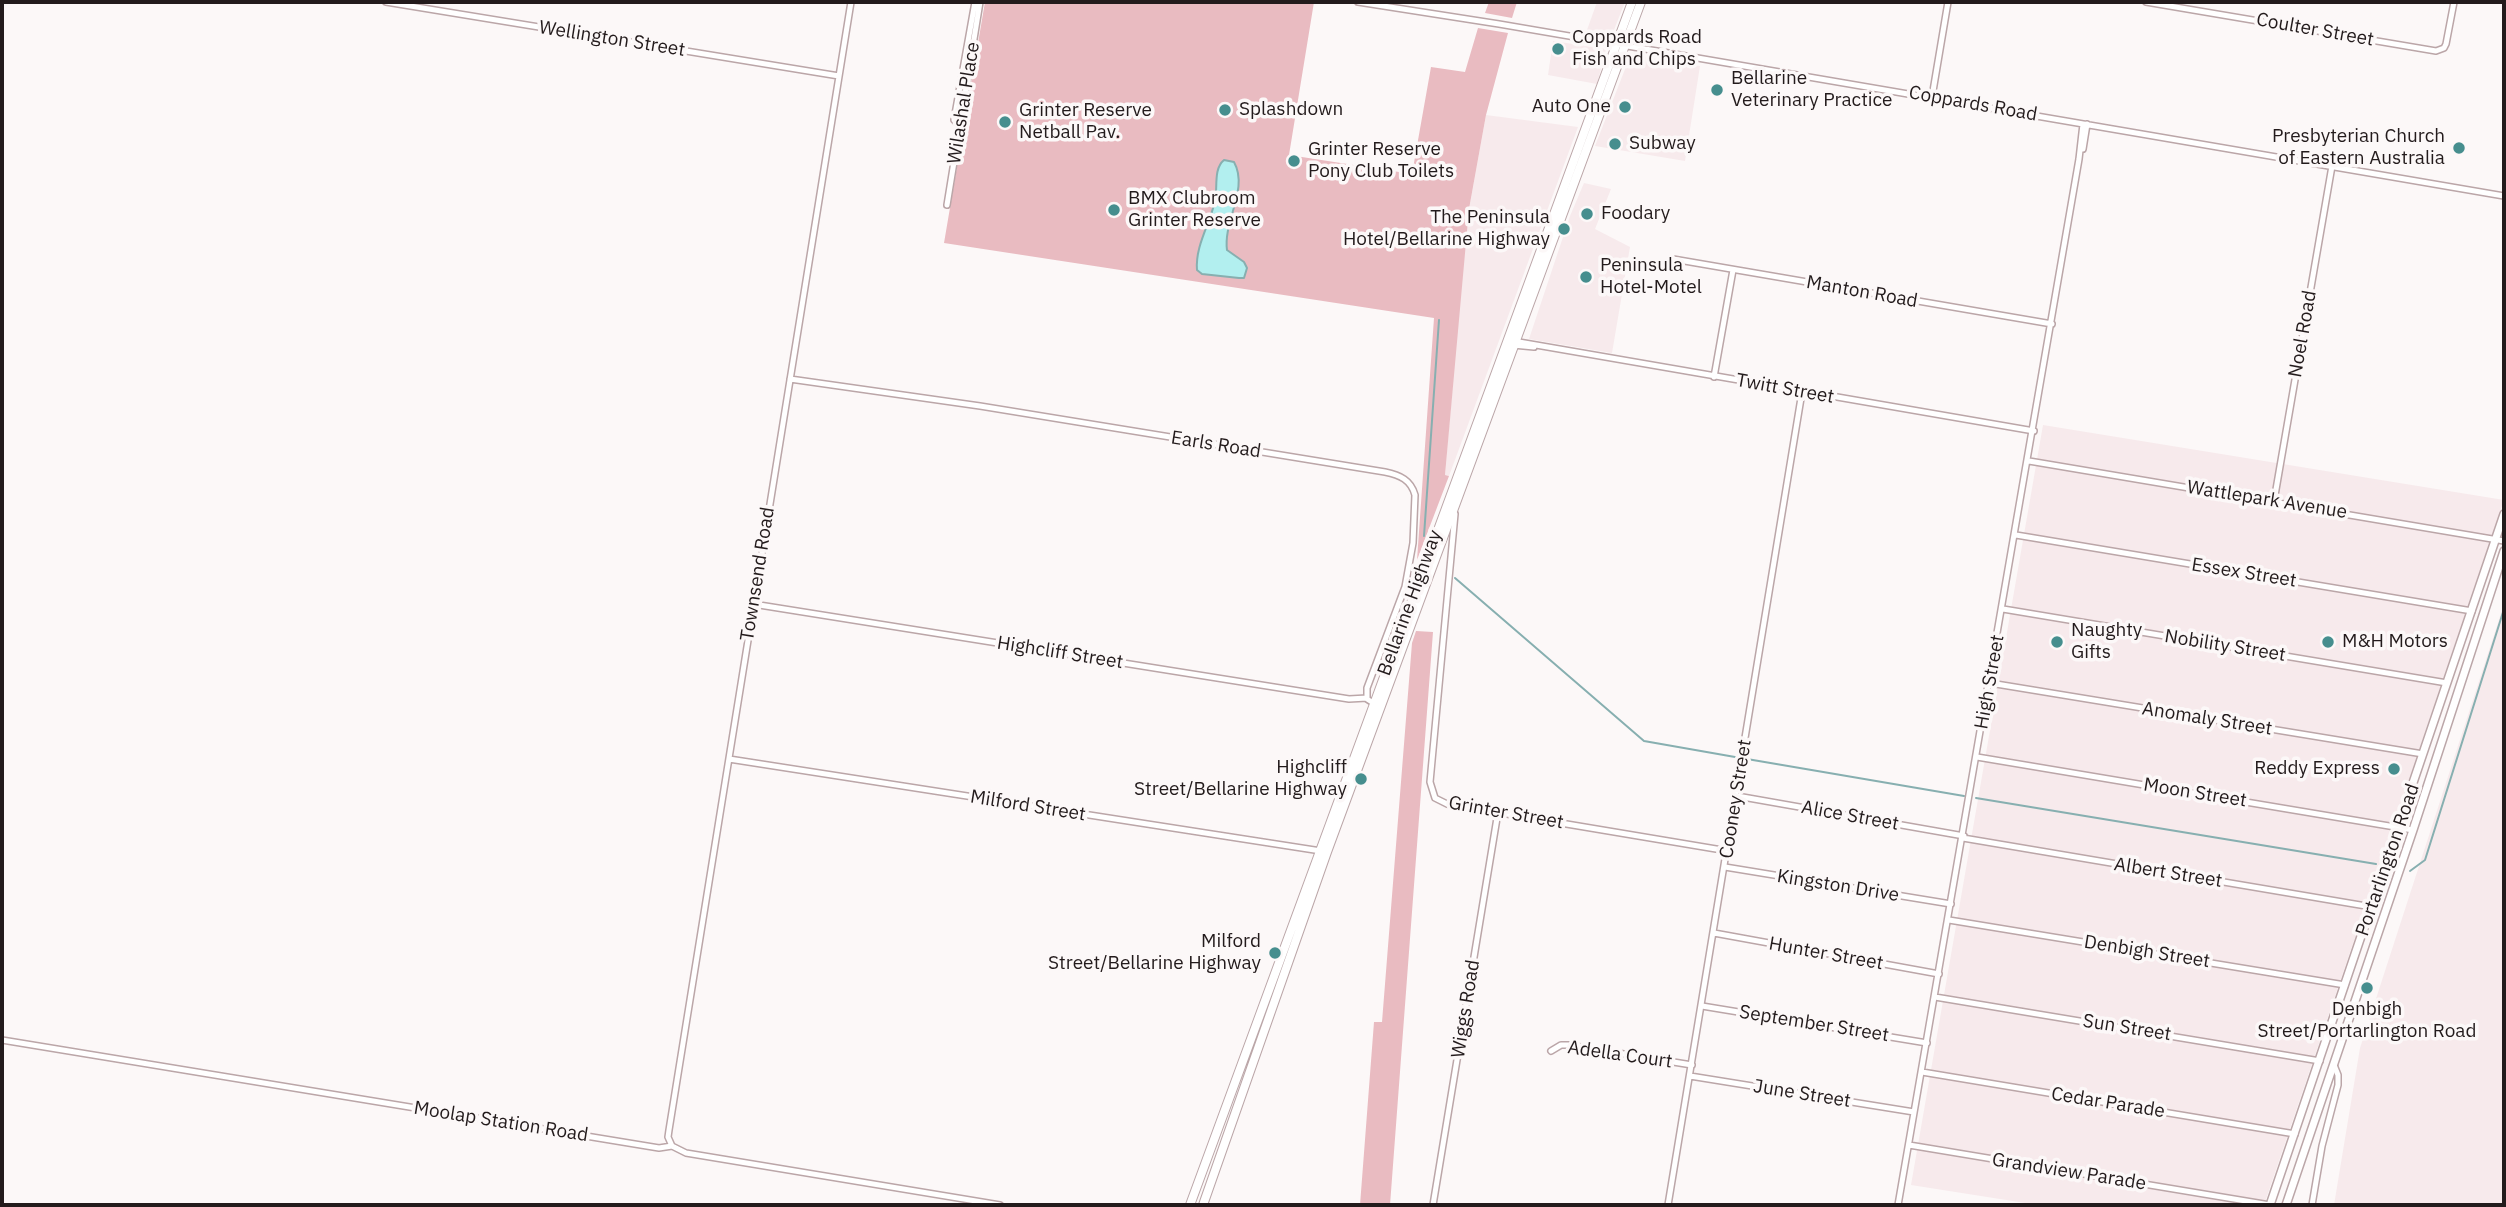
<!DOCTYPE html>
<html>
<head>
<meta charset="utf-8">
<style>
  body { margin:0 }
  #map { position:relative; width:2506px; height:1207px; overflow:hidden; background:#fcf8f8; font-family:"IBM Plex Sans",sans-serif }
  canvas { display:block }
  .frame { position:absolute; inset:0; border:4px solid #231b1c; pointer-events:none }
</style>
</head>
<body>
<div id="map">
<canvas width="2506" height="1207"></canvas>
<div class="frame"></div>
</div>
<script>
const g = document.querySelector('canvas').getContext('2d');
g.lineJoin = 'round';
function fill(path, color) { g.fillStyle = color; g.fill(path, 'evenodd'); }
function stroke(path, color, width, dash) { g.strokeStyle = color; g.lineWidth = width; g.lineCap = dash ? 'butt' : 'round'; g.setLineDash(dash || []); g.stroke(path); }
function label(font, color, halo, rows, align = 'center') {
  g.font = font + ' "IBM Plex Sans",sans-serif'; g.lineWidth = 7; g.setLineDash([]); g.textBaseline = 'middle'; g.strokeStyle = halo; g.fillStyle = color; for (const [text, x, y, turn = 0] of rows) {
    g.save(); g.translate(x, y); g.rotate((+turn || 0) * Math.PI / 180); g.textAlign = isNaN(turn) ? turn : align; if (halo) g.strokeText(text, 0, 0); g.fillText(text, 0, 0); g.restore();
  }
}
fill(new Path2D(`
  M1597 2H1625L1614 30 1609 35 1587 30Z
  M1553 41 1606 49 1597 84 1548 75Z
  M1634 55 1700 66 1685 161 1595 146 1629 59Z
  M1486 115 1578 127 1449 476 1445 475 1466 226Z
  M1584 183 1611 189 1595 229 1630 247 1612 353 1529 339 1570 216Z
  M2043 425 2504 500 2264 1205H2038L1911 1185Z
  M2504 604V1205H2334L2360 1048Z`), '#f7eaec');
fill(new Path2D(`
  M985 2H1314L1289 155 1412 174 1431 67 1465 72 1478 28 1508 33 1486 115 1469 209 1445 475 1449 476 1417 560 1434 318 944 243Z
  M1489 2H1517L1512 18 1485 13Z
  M1416 631 1433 632 1390 1205H1360L1374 1022H1382L1412 643Z`), '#e9bbc1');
const water = new Path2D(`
  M1224 160 1234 162C1249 189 1223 221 1227 250L1244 262 1247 268 1244 278H1239L1202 274 1197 270C1195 246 1210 224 1215 201 1218 188 1213 169 1224 160Z`);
fill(water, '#b2efef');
stroke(water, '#87afb0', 2);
stroke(new Path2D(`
  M1424 536 1439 320
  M1455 578 1644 741 1735 757
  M1747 759 1964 796
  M1976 798 2376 864
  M2410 871 2425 860 2504 609`), '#87afb0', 2);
const minor = new Path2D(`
  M386 2 839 76
  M1358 2 1499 24 2504 196
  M2146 2 2436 51 2444 48 2446 44 2454 2
  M1932 97 1948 2
  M960 126 954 120 975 2
  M2083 149 2087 124
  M947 205 980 2
  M1673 259 2052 324
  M1513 341 2034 431
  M1513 345 1534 347
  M1714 377 1733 270
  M790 379 980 406 1385 472C1400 475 1411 480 1415 495L1413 543 1405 587 1367 688V699L1375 704
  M2029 461 2504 541
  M2274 501 2332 166
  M1455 514 1430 782 1435 798 1447 804 1728 851
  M2016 535 2472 611
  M753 604 1349 699 1367 698
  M2003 609 2447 683
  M1990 683 2423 754
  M1977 757 2413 830
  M729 759 1321 851
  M1737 796 1964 836
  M1963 838 2372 907
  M1725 867 1951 904
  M1949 920 2345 985
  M1714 933 1939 974
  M1935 997 2320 1061
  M1702 1006 1927 1043
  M2 1040 659 1148 672 1146 686 1153 1000 1205
  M1551 1051 1561 1045H1568L1692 1065
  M1922 1072 2295 1134
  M1690 1076 1914 1112
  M1909 1145 2270 1205
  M672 1146 668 1137 669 1130 851 2
  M1433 1205 1498 812
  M1668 1205 1802 392
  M1898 1205 2079 159 2083 124
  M2312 1205 2322 1146 2338 1085V1075L2334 1065`);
const major = new Path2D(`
  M2270 1205 2504 514
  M2286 1205 2413 830 2504 551`);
const highway = new Path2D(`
  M1190 1205 1632 2
  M1203 1205 1327 852 1641 2`);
stroke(minor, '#bba6a8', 8);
stroke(major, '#bba6a8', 10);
stroke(highway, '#bba6a8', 10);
stroke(minor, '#fff', 5);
stroke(major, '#fff', 7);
stroke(highway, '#fff', 8);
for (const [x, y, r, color] of [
  [1558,49,7,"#468e8e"],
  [1717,90,7,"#468e8e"],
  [1625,107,7,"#468e8e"],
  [1225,110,7,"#468e8e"],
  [1005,122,7,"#468e8e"],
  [1615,144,7,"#468e8e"],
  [2459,148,7,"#468e8e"],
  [1294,161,7,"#468e8e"],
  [1114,210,7,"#468e8e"],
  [1587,214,7,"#468e8e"],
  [1564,229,7,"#468e8e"],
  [1586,277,7,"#468e8e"],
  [2057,642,7,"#468e8e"],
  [2328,642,7,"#468e8e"],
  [2394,769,7,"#468e8e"],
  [1361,779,7,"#468e8e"],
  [1275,953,7,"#468e8e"],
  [2367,988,7,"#468e8e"]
]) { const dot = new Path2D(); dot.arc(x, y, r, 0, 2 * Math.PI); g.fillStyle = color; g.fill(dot); stroke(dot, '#fcf8f8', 2.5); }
label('19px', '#231b1c', '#fcf8f8', [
  ["Coulter Street",2315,30,10],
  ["Wellington Street",612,39,9],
  ["Wilashal Place",964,103,-81],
  ["Coppards Road",1973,104,10],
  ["Manton Road",1862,292,10],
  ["Noel Road",2303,334,-80],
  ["Twitt Street",1785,389,10],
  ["Earls Road",1216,445,9],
  ["Wattlepark Avenue",2267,500,9],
  ["Essex Street",2244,573,9],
  ["Townsend Road",758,574,-81],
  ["Bellarine Highway",1410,603,-70],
  ["Nobility Street",2225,646,9],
  ["Highcliff Street",1060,653,9],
  ["High Street",1990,682,-80],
  ["Anomaly Street",2207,719,9],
  ["Moon Street",2195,793,9],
  ["Cooney Street",1736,799,-81],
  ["Milford Street",1028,806,9],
  ["Grinter Street",1506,813,10],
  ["Alice Street",1850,816,10],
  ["Portarlington Road",2388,860,-71],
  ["Albert Street",2168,873,9],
  ["Kingston Drive",1838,886,9],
  ["Denbigh Street",2147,952,9],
  ["Hunter Street",1826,954,10],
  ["Wiggs Road",1466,1009,-81],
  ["September Street",1814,1024,9],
  ["Sun Street",2127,1028,9],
  ["Adella Court",1620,1055,8],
  ["June Street",1802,1094,9],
  ["Cedar Parade",2108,1103,9],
  ["Moolap Station Road",501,1122,9],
  ["Grandview Parade",2069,1172,9]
]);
label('19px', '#231b1c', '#fcf8f8', [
  ["Coppards Road",1572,38],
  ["Fish and Chips",1572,60],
  ["Bellarine",1731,79],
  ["Veterinary Practice",1731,101],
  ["Auto One",1611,107,"right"],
  ["Splashdown",1239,110],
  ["Grinter Reserve",1019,111],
  ["Netball Pav.",1019,133],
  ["Presbyterian Church",2445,137,"right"],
  ["of Eastern Australia",2445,159,"right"],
  ["Subway",1629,144],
  ["Grinter Reserve",1308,150],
  ["Pony Club Toilets",1308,172],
  ["BMX Clubroom",1128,199],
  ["Grinter Reserve",1128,221],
  ["Foodary",1601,214],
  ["The Peninsula",1550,218,"right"],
  ["Hotel/Bellarine Highway",1550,240,"right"],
  ["Peninsula",1600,266],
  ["Hotel-Motel",1600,288],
  ["Naughty",2071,631],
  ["Gifts",2071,653],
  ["M&H Motors",2342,642],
  ["Highcliff",1347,768,"right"],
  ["Street/Bellarine Highway",1347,790,"right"],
  ["Reddy Express",2380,769,"right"],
  ["Milford",1261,942,"right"],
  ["Street/Bellarine Highway",1261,964,"right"],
  ["Denbigh",2367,1010,"center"],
  ["Street/Portarlington Road",2367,1032,"center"]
], 'left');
</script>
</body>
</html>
